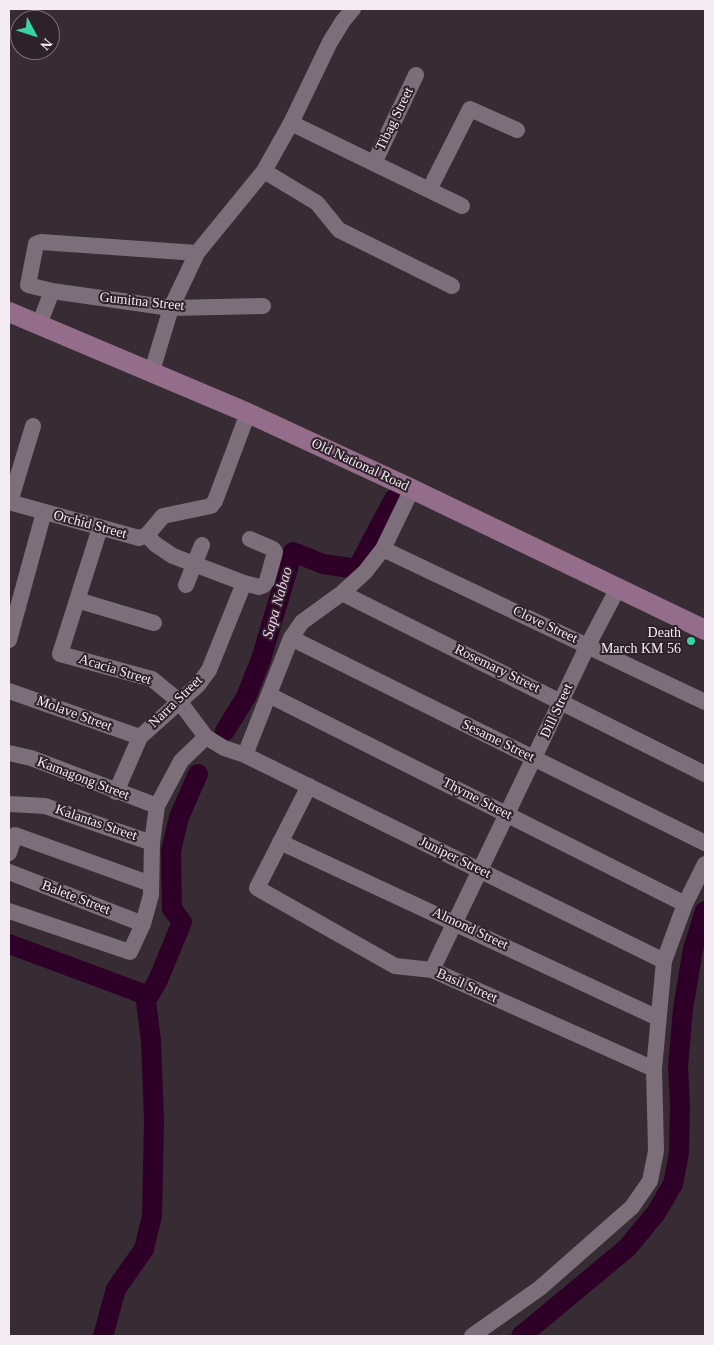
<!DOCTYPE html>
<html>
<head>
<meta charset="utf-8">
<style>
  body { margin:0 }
  #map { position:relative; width:714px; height:1345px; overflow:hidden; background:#372b34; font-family:Georgia,serif }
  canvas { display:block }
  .frame { position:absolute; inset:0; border:10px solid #f4ecf2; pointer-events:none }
  .north { position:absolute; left:10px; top:10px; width:50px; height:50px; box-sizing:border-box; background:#2d212a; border:1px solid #7d727a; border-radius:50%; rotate:130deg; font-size:14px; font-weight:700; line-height:20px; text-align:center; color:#f4ecf2 }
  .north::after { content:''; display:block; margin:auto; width:18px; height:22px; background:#39d4a5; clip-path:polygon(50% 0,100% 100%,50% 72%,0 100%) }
</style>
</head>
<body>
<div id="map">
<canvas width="714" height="1345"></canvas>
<div class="frame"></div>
<div class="north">N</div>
</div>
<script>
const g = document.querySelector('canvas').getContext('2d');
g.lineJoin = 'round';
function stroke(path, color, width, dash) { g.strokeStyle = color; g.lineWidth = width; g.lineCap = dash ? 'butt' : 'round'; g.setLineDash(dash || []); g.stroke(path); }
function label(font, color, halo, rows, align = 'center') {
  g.font = font + ' Georgia,serif'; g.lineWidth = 4; g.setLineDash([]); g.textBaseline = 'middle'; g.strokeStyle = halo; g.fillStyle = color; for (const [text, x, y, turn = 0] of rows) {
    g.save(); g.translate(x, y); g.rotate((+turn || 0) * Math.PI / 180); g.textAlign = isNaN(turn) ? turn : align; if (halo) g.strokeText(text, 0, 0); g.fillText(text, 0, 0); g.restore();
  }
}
stroke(new Path2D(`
  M225 731 246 697 261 659 293 552 323 564 357 569 394 499
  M9 944 149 996
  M103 1336 116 1289 144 1249 152 1216 154 1120 151 1041 146 1001 158 980 182 922 172 909 171 851 179 817 198 774
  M521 1336 627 1248 656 1213 673 1184 679 1153 680 1105 678 1067 683 1009 693 949 705 911`), '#2f0027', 20);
stroke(new Path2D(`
  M291 123 462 206
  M374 163 416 75
  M264 171 317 203 339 230 452 286
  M429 190 470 109 517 130
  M52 291 171 308 263 306
  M39 325 52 291 28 285 36 244 41 242 197 253
  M152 371 171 308 197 253 264 171 291 123 330 42 343 21 353 9
  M9 502 139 538 147 535 163 516 211 506 215 501 248 413
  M10 502 33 426
  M100 528 60 654 152 679 179 701 206 737 224 748 245 755 664 961
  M147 535 155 544 173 556 244 583 259 587 264 585 267 581 275 552 273 549 250 539
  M383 549 705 702
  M186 585 202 545
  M342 593 705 774
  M77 600 154 623
  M291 638 705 843
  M9 640 44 512
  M9 691 140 737
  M269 695 685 904
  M9 753 31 758 157 806
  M245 755 291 638 302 622 342 593 365 572 383 549 412 489
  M309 786 257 888 395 966 432 970 654 1069
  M116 792 140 737 198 685 209 670 244 583
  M9 804 45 806 152 843
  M280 842 658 1018
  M9 853 15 835 151 884
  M9 872 143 924
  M9 911 130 952 143 924 151 895 152 843 157 806 181 761 206 737
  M432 970 588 645 618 588
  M472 1336 540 1288 632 1207 650 1181 656 1151 654 1069 664 961 685 904 705 864`), '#7d6f79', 16);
stroke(new Path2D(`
  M9 312 248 413 412 489 705 630`), '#946d8a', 20);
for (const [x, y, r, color] of [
  [691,641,5,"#39d4a5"]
]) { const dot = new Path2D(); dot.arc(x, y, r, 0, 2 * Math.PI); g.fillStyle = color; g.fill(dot); stroke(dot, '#2d212a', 2); }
label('14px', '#f4ecf2', '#2d212a', [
  ["Tibag Street",395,119,-64],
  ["Gumitna Street",142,302,6],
  ["Old National Road",360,465,25],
  ["Orchid Street",90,525,15],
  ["Clove Street",545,625,25],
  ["Rosemary Street",497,669,26],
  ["Acacia Street",115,670,17],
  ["Narra Street",176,702,-44],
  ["Dill Street",557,711,-65],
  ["Molave Street",74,714,20],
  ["Sesame Street",498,741,26],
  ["Kamagong Street",83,779,21],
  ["Thyme Street",477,799,27],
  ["Kalantas Street",96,823,19],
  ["Juniper Street",455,858,26],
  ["Balete Street",76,898,21],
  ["Almond Street",470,929,25],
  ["Basil Street",467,986,24]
]);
label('14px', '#f4ecf2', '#2d212a', [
  ["Death",681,633],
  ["March KM 56",681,649]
], 'right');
label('italic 15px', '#f6ceeb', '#2d212a', [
  ["Sapa Nabao",278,603,-74]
]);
</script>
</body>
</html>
